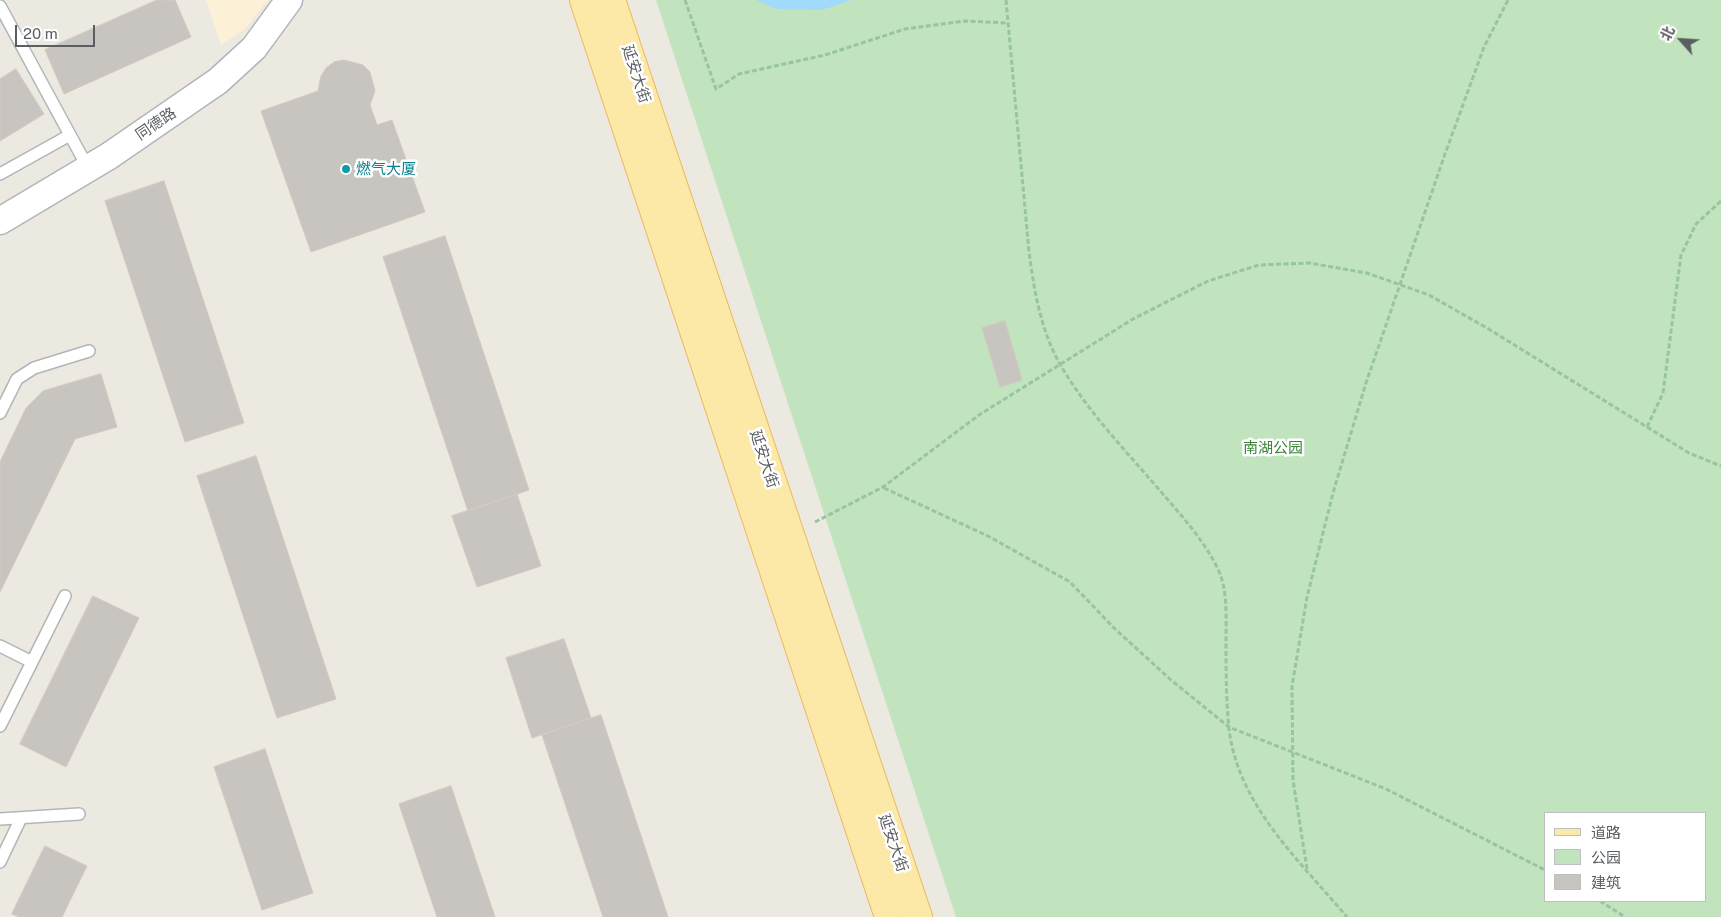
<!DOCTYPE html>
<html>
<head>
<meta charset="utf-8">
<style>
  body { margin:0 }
  #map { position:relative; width:1721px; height:917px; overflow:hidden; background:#ece9e1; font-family:"Public Sans","Noto Sans SC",sans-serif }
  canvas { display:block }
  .legend { position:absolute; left:1544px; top:812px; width:162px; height:90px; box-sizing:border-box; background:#fff; border:1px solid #bdbfc0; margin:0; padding:6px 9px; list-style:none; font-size:15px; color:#5a5e62 }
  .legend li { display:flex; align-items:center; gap:10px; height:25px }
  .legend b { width:25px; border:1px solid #bdbfc0 }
  .north { position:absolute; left:1656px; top:15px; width:50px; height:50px; -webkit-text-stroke:4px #fff; paint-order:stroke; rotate:296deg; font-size:14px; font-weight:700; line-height:20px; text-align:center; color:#5a5e62 }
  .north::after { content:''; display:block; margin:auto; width:18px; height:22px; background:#5a5e62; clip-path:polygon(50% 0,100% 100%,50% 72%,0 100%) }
  .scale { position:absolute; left:15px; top:25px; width:80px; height:22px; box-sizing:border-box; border:2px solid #5a5e62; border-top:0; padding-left:6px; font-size:15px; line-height:18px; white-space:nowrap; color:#5a5e62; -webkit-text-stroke:4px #fff; paint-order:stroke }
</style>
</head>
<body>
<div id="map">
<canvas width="1721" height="917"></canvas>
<ul class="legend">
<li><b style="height:6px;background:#fce8a7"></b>道路</li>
<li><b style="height:14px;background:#c1e3be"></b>公园</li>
<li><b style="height:14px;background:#c8c4bf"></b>建筑</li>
</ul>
<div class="north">北</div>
<div class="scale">20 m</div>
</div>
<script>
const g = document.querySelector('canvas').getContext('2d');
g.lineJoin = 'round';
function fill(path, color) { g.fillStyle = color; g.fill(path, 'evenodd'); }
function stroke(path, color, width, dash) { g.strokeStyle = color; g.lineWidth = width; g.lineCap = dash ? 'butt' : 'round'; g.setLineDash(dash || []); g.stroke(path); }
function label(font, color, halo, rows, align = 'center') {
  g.font = font + ' "Public Sans","Noto Sans SC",sans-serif'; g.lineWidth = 5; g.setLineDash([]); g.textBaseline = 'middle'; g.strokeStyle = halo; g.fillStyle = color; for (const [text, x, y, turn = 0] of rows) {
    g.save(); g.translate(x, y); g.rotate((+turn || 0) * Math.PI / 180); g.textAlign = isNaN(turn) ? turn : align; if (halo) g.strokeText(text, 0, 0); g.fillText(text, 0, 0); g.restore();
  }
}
fill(new Path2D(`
  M206 0H268L245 29 221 45Z`), '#fcf1d6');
fill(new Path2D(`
  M656 0H1721V917H956ZM1545 813H1705V901H1545Z`), '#c1e3be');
fill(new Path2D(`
  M756 0H851L822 10 777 9Z`), '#a2dafc');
const building = new Path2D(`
  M157 0H175L191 37 64 94 45 50Z
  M344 60 363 65 370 72 375 91 370 105 377 125 392 120 425 212 311 252 261 111 318 91 321 76 326 68 334 62Z
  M16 69 44 114 0 141V79Z
  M164 181 244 423 185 442 105 201Z
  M445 236 529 490 468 511 383 257Z
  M1005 321 1022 380 1000 387 982 328Z
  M101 374 117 427 75 439 0 592V462L26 408 43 391Z
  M256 456 336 699 277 718 197 476Z
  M517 494 541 566 477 587 452 516Z
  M93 596 139 618 66 767 20 744Z
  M564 639 591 718 532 738 506 658Z
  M601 715 668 917H603L542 735Z
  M265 749 313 893 262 910 214 767Z
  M451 786 495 917H437L399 804Z
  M45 846 87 866 62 917H19L12 914Z`);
fill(building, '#c8c4bf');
stroke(building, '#d1cac0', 1);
const service = new Path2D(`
  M0 6 88 168
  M0 174 70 135
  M0 413 17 379 34 368 89 351
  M0 646 32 662
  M0 726 65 596
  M0 819 79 814
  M0 862 21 818`);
const tertiary = new Path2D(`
  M0 221 109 156 218 81 254 48 289 0`);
const primary = new Path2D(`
  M584 0 889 917
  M611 0 918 917`);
stroke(service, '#b2b5b9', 14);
stroke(tertiary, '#b2b5b9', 29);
stroke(primary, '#ecb95b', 30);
stroke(new Path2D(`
  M685 0 716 89 739 74 825 55 905 29 965 21 1008 23
  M1006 0 1029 252C1034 290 1041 332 1061 366 1087 410 1123 448 1156 486 1179 513 1202 537 1218 569 1228 590 1226 618 1226 640 1226 669 1226 700 1229 729 1238 805 1299 860 1347 917
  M1647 427 1663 393 1681 255 1696 224 1721 201
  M884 488 988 536 1070 582 1114 628 1171 680 1229 727 1386 789 1545 870
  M815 522 883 487 979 415 1133 319 1208 281 1259 265 1309 263 1367 273 1429 295 1487 328 1689 453 1721 466
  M1307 869 1293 780 1292 686 1307 597 1333 493 1366 383 1445 154 1484 47 1508 0
  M1600 901 1625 917`), '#98c4a2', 3, [5, 2.5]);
stroke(service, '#fff', 11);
stroke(tertiary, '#fff', 26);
stroke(primary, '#fce8a7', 28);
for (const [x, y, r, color] of [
  [346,169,5,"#0f9aa8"]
]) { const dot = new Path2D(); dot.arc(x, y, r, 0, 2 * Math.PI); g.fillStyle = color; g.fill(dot); stroke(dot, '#fff', 2); }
label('15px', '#5a5e62', '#fff', [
  ["延安大街",636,74,72],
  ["同德路",156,124,-34],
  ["延安大街",764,459,72],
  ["延安大街",893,843,71]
]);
label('15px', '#0d838f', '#fff', [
  ["燃气大厦",356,169]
], 'left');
label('15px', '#398338', '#fff', [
  ["南湖公园",1273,448]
]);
</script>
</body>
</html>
